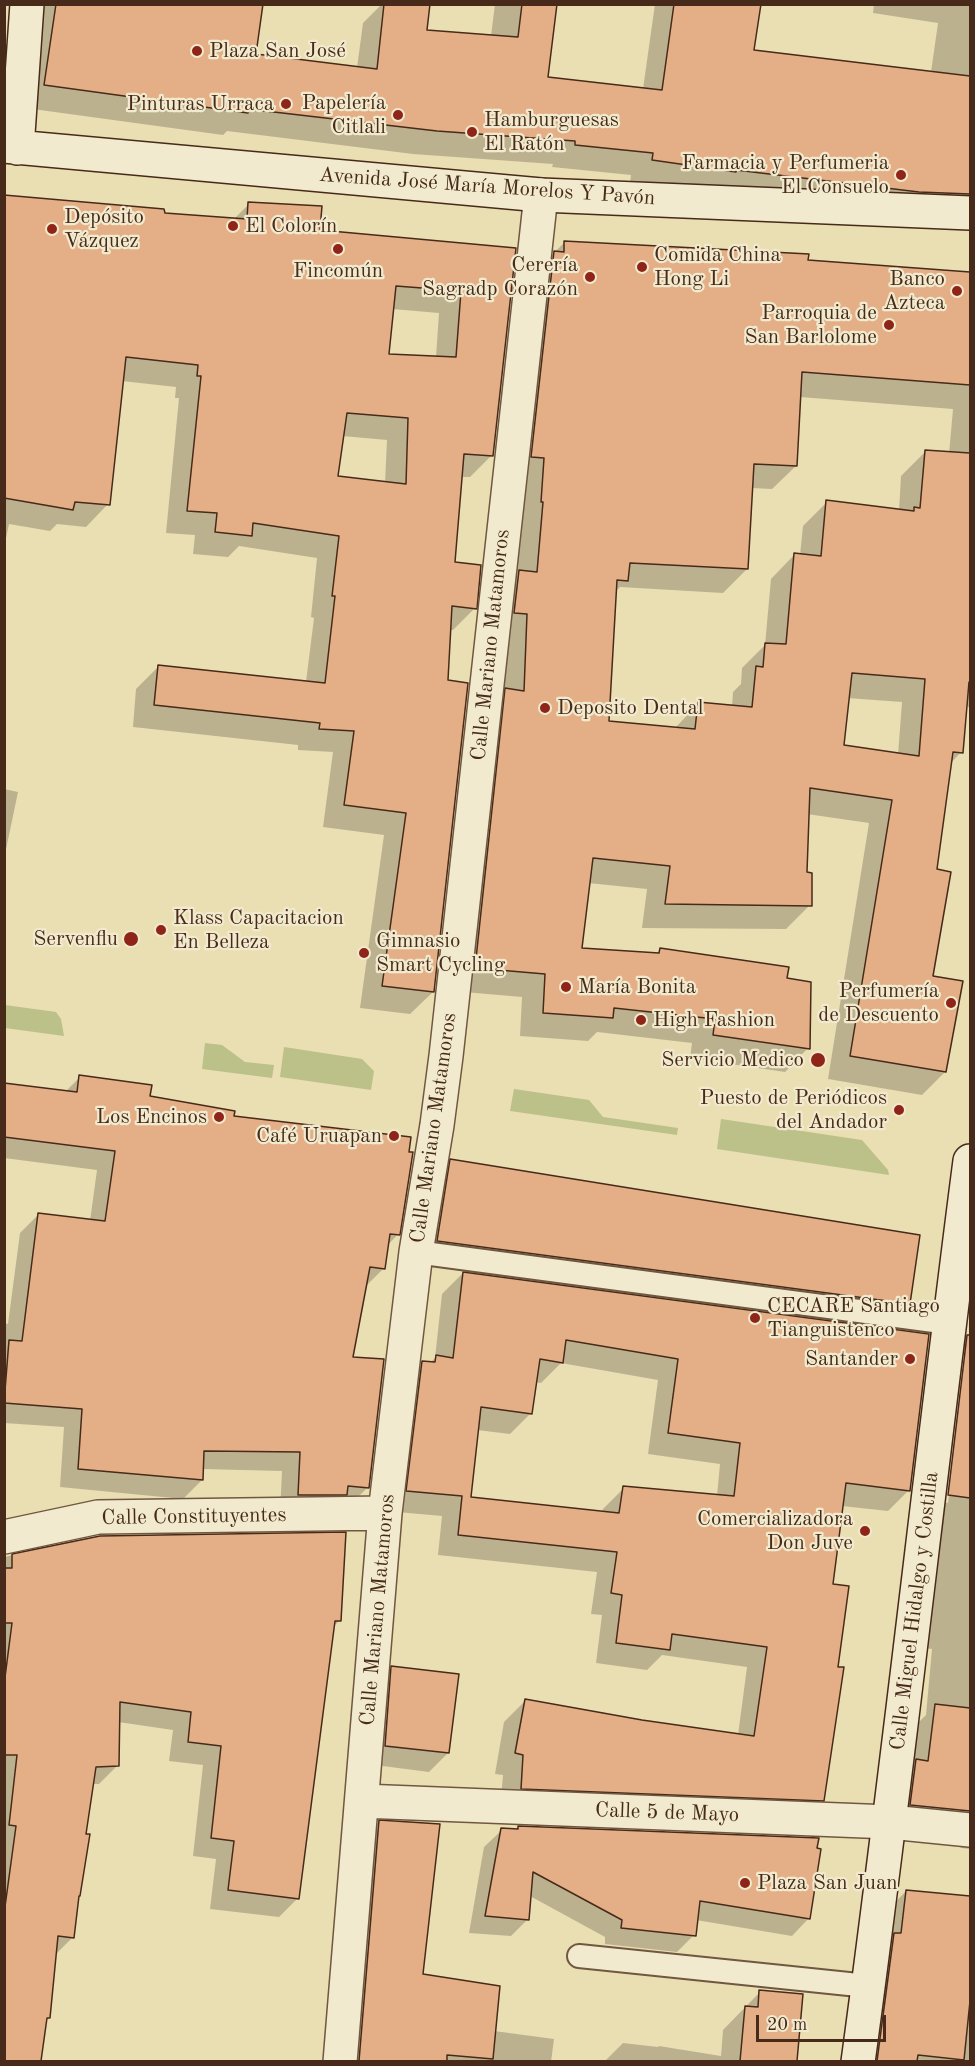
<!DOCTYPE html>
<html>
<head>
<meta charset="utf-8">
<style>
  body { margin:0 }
  #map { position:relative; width:975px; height:2066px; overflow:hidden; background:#eadeb3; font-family:"Old Standard TT",serif }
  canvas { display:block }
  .frame { position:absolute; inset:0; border:6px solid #472a19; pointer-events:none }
  .scale { position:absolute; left:756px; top:2015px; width:130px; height:27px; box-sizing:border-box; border:3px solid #472a19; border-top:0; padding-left:8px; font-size:18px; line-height:21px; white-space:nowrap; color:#472a19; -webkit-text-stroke:4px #f1eace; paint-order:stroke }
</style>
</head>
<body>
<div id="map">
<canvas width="975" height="2066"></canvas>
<div class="frame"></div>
<div class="scale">20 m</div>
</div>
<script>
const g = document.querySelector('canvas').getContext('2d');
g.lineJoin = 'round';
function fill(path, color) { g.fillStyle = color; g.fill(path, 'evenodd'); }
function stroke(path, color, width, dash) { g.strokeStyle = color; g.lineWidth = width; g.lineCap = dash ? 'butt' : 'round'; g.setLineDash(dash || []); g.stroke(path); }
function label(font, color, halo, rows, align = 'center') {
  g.font = font + ' "Old Standard TT",serif'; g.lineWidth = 4.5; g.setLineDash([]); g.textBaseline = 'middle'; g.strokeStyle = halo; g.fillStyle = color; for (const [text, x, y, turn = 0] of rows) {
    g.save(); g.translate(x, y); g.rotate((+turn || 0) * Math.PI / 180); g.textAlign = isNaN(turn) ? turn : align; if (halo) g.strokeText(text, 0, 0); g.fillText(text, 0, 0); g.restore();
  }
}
fill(new Path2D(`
  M5 1005 56 1012 61 1019 64 1036 5 1028Z
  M205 1043 222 1045 245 1062 274 1065 272 1078 202 1069Z
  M284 1047 362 1059 374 1071 371 1090 280 1077Z
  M514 1089 589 1100 603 1117 678 1128 677 1135 510 1111Z
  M721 1119 862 1140 888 1170 889 1175 717 1149Z`), '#bcc089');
fill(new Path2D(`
  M42 4H262L254 56 357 68 363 23 382 4H421L425 31 491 36 495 4H555L547 78 643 89 655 4H759L752 51 931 72 938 23 873 13 874 4H970V223L630 183 631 175 552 167 553 164 413 154 227 131 223 135 18 107Z
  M4 196 164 215 233 220 249 204 318 232 515 249 492 455 470 477H461L453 563 475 608 453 630H449L433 992 410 1014 360 1008 384 835 323 827 333 752 298 750V745L133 727 136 689 159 666 306 682 314 618 311 617 317 558 239 546 228 557 193 554 195 535 166 533 179 398H175L176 387 122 381 108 504 86 527 57 524 50 531 9 524 4 548ZM392 309 439 313 436 357 387 355ZM342 436 387 440 385 483 336 478Z
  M565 242 970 273V707H965L961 752 950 764 935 871 932 978 946 1071 922 1095 828 1079 869 823 807 814 806 874 810 905 786 929 642 928 647 889 588 883 580 949 656 955 660 950 785 980 808 1048 785 1072 690 1058 692 1043 597 1032 588 1041 520 1036 522 997 452 991 530 276ZM800 397 953 409 949 454 925 452 901 476 899 511 827 502 803 526 800 555H794L771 579 765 645 742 668 741 684 733 692 732 707 698 704 675 728 607 723 615 592 620 587 723 593 747 569 751 488 772 489 796 466ZM847 698 902 702 898 755 842 746Z
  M4 789 18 792 4 859Z
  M80 1077 149 1098 233 1118 398 1234 387 1246 384 1268 365 1287 351 1359 368 1487 349 1506 280 1514 282 1471 202 1469V1480L183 1499 60 1487 64 1427 4 1423V1323L8 1324 20 1233 39 1214 90 1221 97 1170 4 1158V1084L65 1092Z
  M451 1160 908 1303 882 1329 909 1490 888 1511 842 1506 831 1585 836 1668 823 1800 802 1821 500 1809 503 1775 495 1774 504 1722 525 1701 642 1721 738 1735 747 1667 662 1655 647 1670 596 1663 602 1615 591 1614 597 1572 438 1555 442 1516 386 1511 402 1383 423 1363H430L435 1358 442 1294 465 1271 414 1264 427 1184ZM561 1363 658 1380 648 1454 720 1464 717 1496 624 1488 603 1509 602 1513 469 1498 477 1430 510 1434 531 1413 535 1382 541 1383Z
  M970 1333V1849L961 1848 956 1841 885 1830 910 1731 926 1715 932 1649 917 1647 942 1362ZM963 1354H966L948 1503 945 1502Z
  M100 1537 339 1621 333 1627 298 1898 279 1917 210 1909 216 1859 193 1856 203 1765 169 1761 173 1730 118 1722V1765L99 1784H92L73 1937 55 1955 49 2017 45 2022 39 2062H4V1557Z
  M392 1668 448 1753 429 1772 367 1764 373 1687Z
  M379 1822 421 1975 494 2031 554 2039 551 2062H342L360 1841Z
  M518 1827 809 1918 792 1936 696 1920 694 1935 677 1952 605 1944V1937L530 1896 528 1919 511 1936 469 1933 484 1847 502 1830 515 1831Z
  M906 1891 970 1897V2062H855L881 1917Z
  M760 1992 801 1996 795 2062H604L623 2043 658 2047 659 2046 721 2056 723 2030Z`), '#0003');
const building = new Path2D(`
  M56 4H263L256 54 377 69 384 4H430L427 30 518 37 522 4H557L548 77 662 90 674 4H761L754 50 970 76V194L919 192 736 170V172L652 160 653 153 575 145V141L437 131 248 109V113L44 85Z
  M4 195 164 209 165 213 247 219 248 202 322 206 320 230 516 248 493 456 464 454 455 562 481 565 477 609 452 606 448 680 468 683 434 992 382 986 406 813 344 805 354 731 319 729 320 723 154 705 158 665 325 683 335 596H332L339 536 253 523 252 536 215 532 217 513 187 511 201 376H197L198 365 126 357 110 505 75 502 73 510 4 498ZM396 286 461 291 456 357 389 354ZM347 413 408 418 406 484 338 476Z
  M564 241 809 254 808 260 970 272V385L802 372 797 466 754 464 748 569 630 563 628 581 617 580 609 721 695 729 698 702 752 707 756 666 763 667 765 643 786 644 794 553 821 556 826 500 914 511V507L920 508 925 450 970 453V682H969L963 753 953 752 937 869 951 872 933 976 963 981 946 1072 850 1056 892 800 810 788 807 872 812 873V906L665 904 670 866 593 858 582 948 659 953 660 948 789 967 787 978 811 982 810 1049 713 1035 715 1019 614 1008 613 1018 543 1013 545 974 475 968 505 688 524 691 527 614 514 613 519 570 537 572 543 502H541L544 458 531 457 554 251 564 252ZM852 673 925 679 919 756 844 745Z
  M79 1075 152 1085 150 1096 235 1111 234 1116 411 1137 409 1152H413L400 1235 390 1234 385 1269 370 1267 353 1357 384 1359 369 1488 348 1486 347 1495H298L300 1452 204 1451 203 1480 78 1469 82 1409 4 1403 9 1340 22 1341 38 1213 105 1221 115 1151 4 1137V1083L77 1092Z
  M450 1159 920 1235 910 1304 437 1241Z
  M463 1272 929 1334 910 1491 846 1483 833 1584 849 1586 838 1667H844L824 1801 521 1789 523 1755 515 1753 525 1699 642 1720 754 1736 767 1647 672 1634 670 1650 616 1643 622 1595 611 1593 617 1552 458 1535 462 1496 406 1491 422 1361 435 1362 436 1355 453 1358ZM566 1340 678 1359 668 1433 740 1443 734 1496 623 1486 619 1513 471 1497 481 1407 532 1414 540 1359 563 1363Z
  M967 1335H970V1498L948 1495Z
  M346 1532 341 1621H335L299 1899 228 1890 234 1841 211 1838 221 1746 188 1742 191 1712 120 1702 119 1766 96 1767 86 1834H90L80 1896H79L74 1938 58 1936 50 2018H47L41 2061H4V1914L16 1826 9 1825 17 1755H4V1685L12 1623H4V1585L5 1568H12V1554L100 1536Z
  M391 1666 459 1674 449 1753 385 1746Z
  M935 1704 970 1708V1811L910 1805 916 1759 928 1761Z
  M379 1820 440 1824 423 1974 500 1986 493 2059 447 2055V2061H359Z
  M518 1826 819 1838 817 1848 821 1849 810 1919 700 1901 696 1936 621 1928 622 1920 533 1872 529 1920 485 1916 501 1828 518 1829Z
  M906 1890 970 1896V2001L964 2060 918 2055 917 2061H877L894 1933H901Z
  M759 1990 803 1994 797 2061H740L745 2006 758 2007Z`);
fill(building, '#e4af87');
stroke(building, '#472a19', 1.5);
const service = new Path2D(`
  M416 1252 949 1323
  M579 1956 868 1986`);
const minor = new Path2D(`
  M4 1537 98 1517 385 1513
  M362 1801 890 1822
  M340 2062 385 1513 416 1252 437 1125 446 1056 541 195`);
const tertiary = new Path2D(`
  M890 1822 970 1830`);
const secondary = new Path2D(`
  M4 146 541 195 970 213
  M17 148 27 4
  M858 2062C899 1762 931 1461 970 1161`);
stroke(service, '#705740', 26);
stroke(minor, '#705740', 36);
stroke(tertiary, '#705740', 36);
stroke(secondary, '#472a19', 36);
stroke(service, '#f1eace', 22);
stroke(minor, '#f1eace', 33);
stroke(tertiary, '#f1eace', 33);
stroke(secondary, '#f1eace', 33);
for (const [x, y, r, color] of [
  [197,51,6,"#8f2418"],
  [286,104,6,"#8f2418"],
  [398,115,6,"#8f2418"],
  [472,132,6,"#8f2418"],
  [901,175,6,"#8f2418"],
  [233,226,6,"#8f2418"],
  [52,229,6,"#8f2418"],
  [338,249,6,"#8f2418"],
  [642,267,6,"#8f2418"],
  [590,277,6,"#8f2418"],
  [957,291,6,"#8f2418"],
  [889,325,6,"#8f2418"],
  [545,708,6,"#8f2418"],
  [161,930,6,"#8f2418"],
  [131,939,8,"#8f2418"],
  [364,953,6,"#8f2418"],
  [566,987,6,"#8f2418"],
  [951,1003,6,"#8f2418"],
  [641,1020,6,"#8f2418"],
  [818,1060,8,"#8f2418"],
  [899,1110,6,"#8f2418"],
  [219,1117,6,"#8f2418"],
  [394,1136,6,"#8f2418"],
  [755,1318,6,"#8f2418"],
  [910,1359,6,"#8f2418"],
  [865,1531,6,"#8f2418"],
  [745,1883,6,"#8f2418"]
]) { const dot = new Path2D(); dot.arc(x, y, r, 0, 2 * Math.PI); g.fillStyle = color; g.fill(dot); stroke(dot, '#f1eace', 2); }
label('21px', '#472a19', '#f1eace', [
  ["Plaza San José",209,51,"left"],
  ["Papelería",386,103],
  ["Citlali",386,127],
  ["Pinturas Urraca",274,104],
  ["Hamburguesas",484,120,"left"],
  ["El Ratón",484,144,"left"],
  ["Farmacia y Perfumeria",889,163],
  ["El Consuelo",889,187],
  ["Depósito",64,217,"left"],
  ["Vázquez",64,241,"left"],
  ["El Colorín",245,226,"left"],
  ["Comida China",654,255,"left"],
  ["Hong Li",654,279,"left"],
  ["Cerería",578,265],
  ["Sagradp Corazón",578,289],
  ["Fincomún",338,271,"center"],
  ["Banco",945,279],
  ["Azteca",945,303],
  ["Parroquia de",877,313],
  ["San Barlolome",877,337],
  ["Deposito Dental",557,708,"left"],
  ["Klass Capacitacion",173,918,"left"],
  ["En Belleza",173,942,"left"],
  ["Servenflu",118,939],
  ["Gimnasio",376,941,"left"],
  ["Smart Cycling",376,965,"left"],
  ["María Bonita",578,987,"left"],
  ["Perfumería",939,991],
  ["de Descuento",939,1015],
  ["High Fashion",653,1020,"left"],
  ["Servicio Medico",804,1060],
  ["Puesto de Periódicos",887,1098],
  ["del Andador",887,1122],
  ["Los Encinos",207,1117],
  ["Café Uruapan",382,1136],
  ["CECARE Santiago",767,1306,"left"],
  ["Tianguistenco",767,1330,"left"],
  ["Santander",898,1359],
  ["Comercializadora",853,1519],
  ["Don Juve",853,1543],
  ["Plaza San Juan",757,1883,"left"]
], 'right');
label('21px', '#472a19', '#f1eace', [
  ["Avenida José María Morelos Y Pavón",487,187,4],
  ["Calle Mariano Matamoros",491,645,-84],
  ["Calle Mariano Matamoros",434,1128,-82],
  ["Calle Constituyentes",194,1517,-1],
  ["Calle Mariano Matamoros",378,1610,-85],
  ["Calle Miguel Hidalgo y Costilla",915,1611,-83],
  ["Calle 5 de Mayo",667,1813,2]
]);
</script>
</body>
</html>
